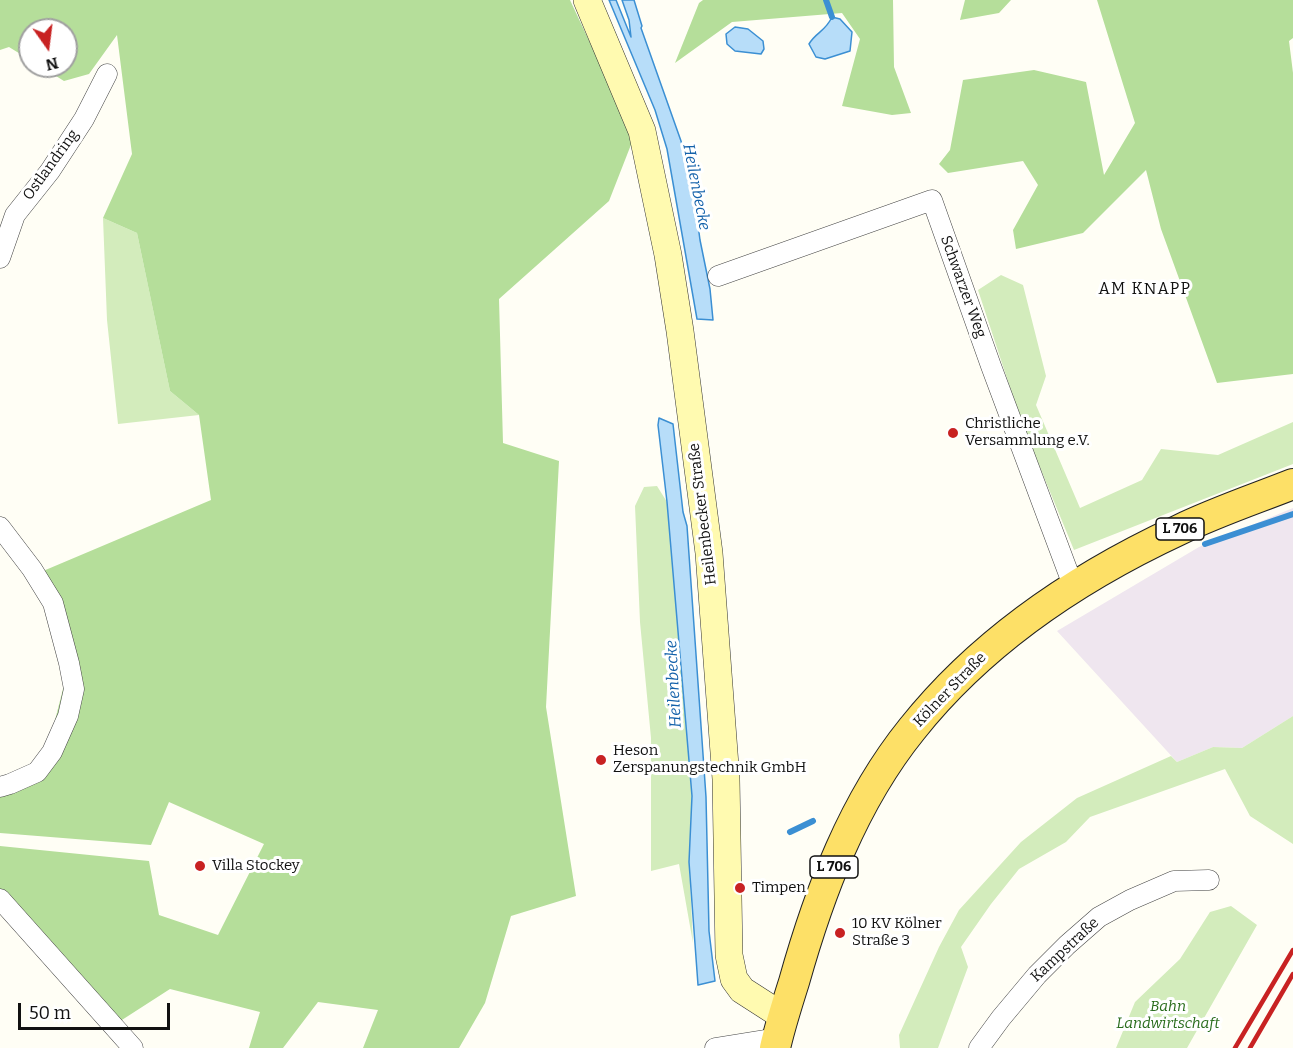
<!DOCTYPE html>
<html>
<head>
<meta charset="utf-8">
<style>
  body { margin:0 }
  #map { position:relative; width:1293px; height:1048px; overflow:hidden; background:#fffef5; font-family:Bitter,serif }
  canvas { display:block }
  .north { position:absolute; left:18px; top:18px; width:60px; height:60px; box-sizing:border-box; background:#fff; border:2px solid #a0a0a0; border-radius:50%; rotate:166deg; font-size:16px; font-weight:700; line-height:24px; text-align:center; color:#111 }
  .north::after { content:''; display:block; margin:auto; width:21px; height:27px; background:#c82222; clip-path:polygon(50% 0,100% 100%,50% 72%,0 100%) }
  .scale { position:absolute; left:18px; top:1003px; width:152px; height:27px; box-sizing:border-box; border:3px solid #111; border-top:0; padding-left:8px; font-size:18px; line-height:21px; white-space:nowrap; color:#111; -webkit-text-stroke:4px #fff; paint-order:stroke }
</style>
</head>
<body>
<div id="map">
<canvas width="1293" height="1048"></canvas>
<div class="north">N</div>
<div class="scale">50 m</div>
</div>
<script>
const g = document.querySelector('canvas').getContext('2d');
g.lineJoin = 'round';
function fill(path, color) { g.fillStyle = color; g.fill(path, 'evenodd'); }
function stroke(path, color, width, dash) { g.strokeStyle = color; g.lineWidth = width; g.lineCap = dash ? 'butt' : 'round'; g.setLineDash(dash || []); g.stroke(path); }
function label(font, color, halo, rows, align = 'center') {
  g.font = font + ' Bitter,serif'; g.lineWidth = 6; g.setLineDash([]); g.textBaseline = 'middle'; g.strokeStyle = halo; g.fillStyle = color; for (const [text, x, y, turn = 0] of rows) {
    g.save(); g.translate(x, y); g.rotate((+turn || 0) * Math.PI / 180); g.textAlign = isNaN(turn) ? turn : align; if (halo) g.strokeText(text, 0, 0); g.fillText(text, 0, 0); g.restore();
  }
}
fill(new Path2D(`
  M1293 508V716L1242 748 1213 747 1177 762 1057 631 1199 547Z`), '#efe6ef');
fill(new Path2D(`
  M103 218 137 233 170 391 199 415 118 424 107 320Z
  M1001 275 1023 285 1046 376 1036 405 1080 508 1142 480 1161 449 1218 455 1293 422V464L1074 550 1022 424 978 290Z
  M657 486 667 502 692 796 689 862 693 943 679 864 651 871V738L640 622 635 506 644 487Z
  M1293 716V844L1250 816 1225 769 1090 817 1066 842 1019 869 991 904 961 947 968 967 938 1048H900L899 1035 939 947 959 910 1021 842 1077 798 1171 756 1177 762 1213 747 1242 748Z
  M1231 906 1257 925 1187 1048H1116L1135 1002 1180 959 1210 912Z`), '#d3ecbc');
fill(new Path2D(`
  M0 0H570L634 137 609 201 499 299 503 443 559 461 546 707 576 896 511 916 485 1003 459 1048H363L378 1010 318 1002 283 1048H249L260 1012 170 989 111 1027 0 901V846L149 861 159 915 218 935 264 844 169 802 151 845 0 833V779L32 770 51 736 64 685 60 634 36 574 211 500 199 415 170 391 137 233 103 218 132 154 117 35 89 74 64 81 40 66H66V30H30V60L9 47 0 50Z
  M703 0H893L894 67 911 113 892 115 842 106 860 39 842 13 732 22 675 63 699 3Z
  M965 0H1011L999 13 960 20Z
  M1097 0H1293V38L1289 41 1293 73V374L1217 383 1161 229 1146 170 1083 233 1016 249 1013 230 1038 185 1023 161 948 173 939 164 950 150 963 80 1034 70 1086 82 1104 175 1135 123Z`), '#b5de9a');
const water = new Path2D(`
  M609 0H616L631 37 629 20 622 0H634L642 26 641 28 681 141 692 180 700 240 710 289 713 320 697 319 667 149 655 110Z
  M832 17 840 19 852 32 850 51 825 59 816 57 809 44C816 32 825 32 832 17Z
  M735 27 748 29 763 41 764 49 761 54 735 51 727 44 726 34Z
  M659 418 673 424 683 512 687 526 706 797 709 931 715 981 698 985 689 862 692 796 667 502 658 425Z`);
fill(water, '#b7ddf9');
stroke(water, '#3b8fd3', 1.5);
stroke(new Path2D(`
  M826 0 832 17
  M1205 544 1293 514
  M790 832 813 821`), '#3b8fd3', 6);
const street = new Path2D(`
  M0 258 15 215 50 171 84 119 107 74
  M718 276 932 200 991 366 1074 588
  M0 527 32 569 53 603 69 663 74 689 68 716 52 752 37 772 10 784 0 787
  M0 899 133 1048
  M715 1048 777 1038
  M979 1048 1001 1018 1037 975 1067 945 1099 917 1130 900 1174 881 1209 880`);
const secondary = new Path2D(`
  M587 0 642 131 668 255 680 331 709 553 726 779 729 955 734 979 742 990 784 1017`);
const primary = new Path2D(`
  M775 1048C780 1026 787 1004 794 982 819 893 853 802 912 729 982 641 1078 577 1179 530 1216 512 1255 499 1293 484`);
stroke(street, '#444', 21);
stroke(secondary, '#333', 28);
stroke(primary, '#222', 32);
stroke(street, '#fff', 20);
stroke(secondary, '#fffab0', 27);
stroke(primary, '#fde067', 30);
stroke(new Path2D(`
  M1235 1048 1293 950
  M1250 1048 1293 974`), '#c82222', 4.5);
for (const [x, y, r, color] of [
  [953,433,6,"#c82222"],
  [601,760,6,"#c82222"],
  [200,866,6,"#c82222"],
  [740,888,6,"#c82222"],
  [840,933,6,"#c82222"]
]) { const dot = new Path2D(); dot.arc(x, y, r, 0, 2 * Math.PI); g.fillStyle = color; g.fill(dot); stroke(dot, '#fff', 2); }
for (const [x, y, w] of [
  [1180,529,48],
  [834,867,48]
]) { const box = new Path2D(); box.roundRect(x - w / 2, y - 11, w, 22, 4.5); g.fillStyle = '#fff'; g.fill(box); stroke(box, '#111', 1.5); }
label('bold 14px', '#111', null, [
  ["L 706",1180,529],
  ["L 706",834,867]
]);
label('15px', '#111', '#fff', [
  ["Ostlandring",51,165,-54],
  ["Schwarzer Weg",963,287,70],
  ["Heilenbecker Straße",703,514,-97],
  ["Kölner Straße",950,690,-46],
  ["Kampstraße",1065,950,-43]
]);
label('15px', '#111', '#fff', [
  ["Christliche",965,424],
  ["Versammlung e.V.",965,441],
  ["Heson",613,751],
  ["Zerspanungstechnik GmbH",613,768],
  ["Villa Stockey",212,866],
  ["Timpen",752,888],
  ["10 KV Kölner",852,924],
  ["Straße 3",852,941]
], 'left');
label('italic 15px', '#2a6d1d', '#fff', [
  ["Bahn",1168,1007],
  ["Landwirtschaft",1168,1024]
]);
label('italic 16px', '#1361aa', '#fff', [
  ["Heilenbecke",696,187,79],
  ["Heilenbecke",674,684,-93]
]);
g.letterSpacing = '1.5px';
label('16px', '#111', '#fff', [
  ["AM KNAPP",1145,290]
]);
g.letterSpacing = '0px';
</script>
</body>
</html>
